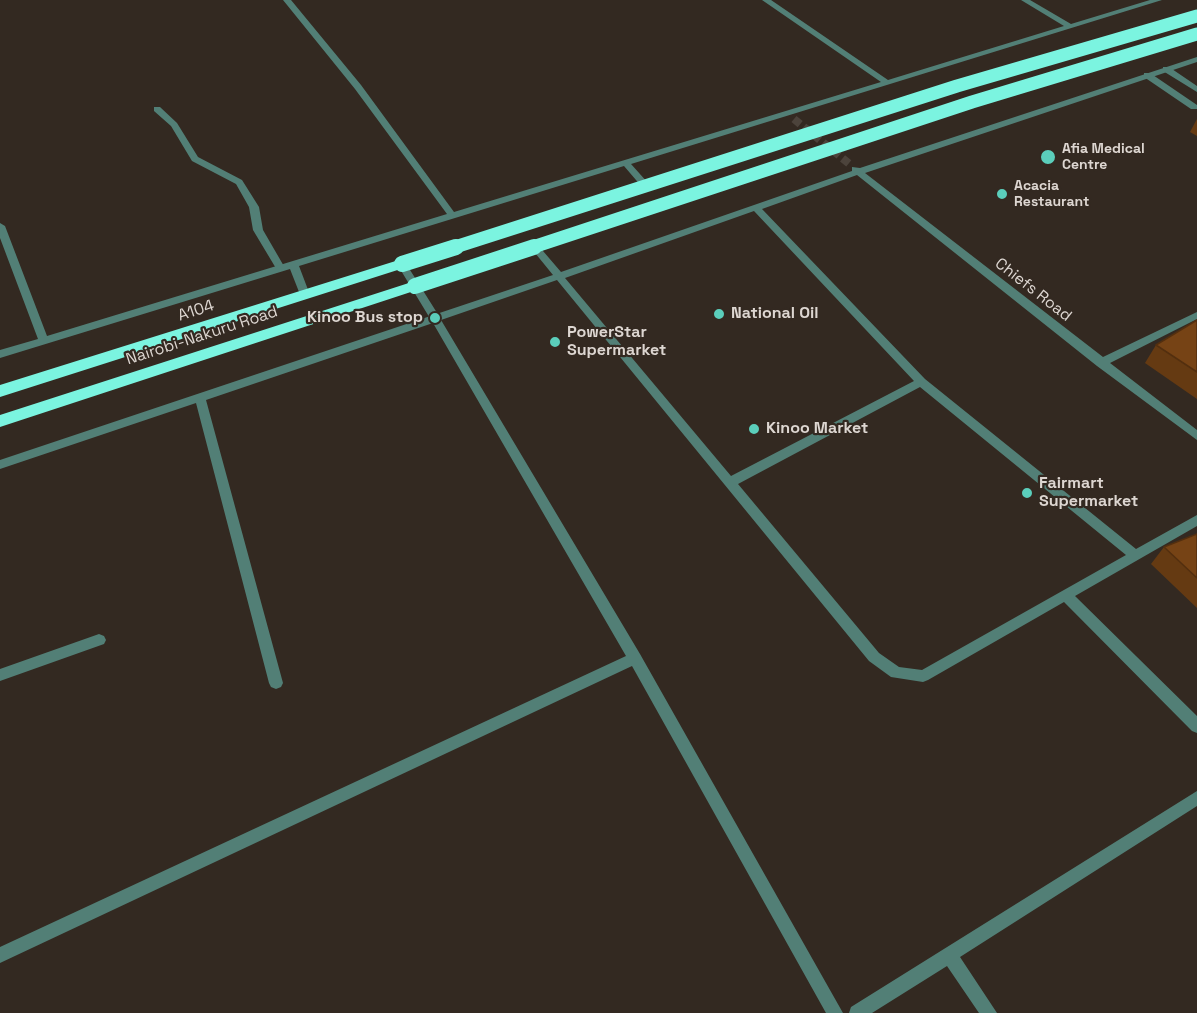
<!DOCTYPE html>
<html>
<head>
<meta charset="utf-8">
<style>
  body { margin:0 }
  canvas { display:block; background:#332921 }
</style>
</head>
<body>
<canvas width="1197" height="1013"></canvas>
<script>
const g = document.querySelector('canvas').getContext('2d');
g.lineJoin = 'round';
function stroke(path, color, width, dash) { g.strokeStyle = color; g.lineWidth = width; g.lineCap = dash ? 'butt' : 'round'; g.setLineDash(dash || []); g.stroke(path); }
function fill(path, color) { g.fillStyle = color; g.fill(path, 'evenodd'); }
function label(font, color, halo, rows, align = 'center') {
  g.font = font + ' "Space Grotesk",sans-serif'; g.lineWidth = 4.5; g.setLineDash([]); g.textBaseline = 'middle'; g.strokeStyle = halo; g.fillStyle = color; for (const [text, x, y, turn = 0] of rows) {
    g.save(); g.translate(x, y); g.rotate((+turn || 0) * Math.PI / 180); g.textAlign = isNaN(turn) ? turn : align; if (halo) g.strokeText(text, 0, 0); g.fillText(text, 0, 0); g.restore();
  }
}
stroke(new Path2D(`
  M794 119 852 166`), '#4c433b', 8, [8, 4.5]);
fill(new Path2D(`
  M1163 67H1169L1197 86V92L1163 71Z
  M1144 73H1150L1197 105V109H1191L1144 77Z
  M154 107H160L177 123 198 157 242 180 259 207 263 230 285 268 283 270H277L253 230 249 207 236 184 192 161 171 126 154 111Z
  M402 261 405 262 439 316V320H431L397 264Z`), '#527f76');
fill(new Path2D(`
  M283 0H291L361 85 454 212 881 82 762 0H771L888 80 1064 26 1021 0H1030L1071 24 1150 0H1162L631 164 648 183V187H642L624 166 299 266 310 295 309 297H301L290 269 0 358V350L38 339 0 238V223L5 226 47 336 447 214 355 89Z
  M1197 57V62L865 173 1103 357 1197 312V319L1110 363 1197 430V440L1097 366 857 175 762 209 925 379 1136 549 1197 515V526L1075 596 1197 716V733L1192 731 1064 602 928 680 923 682 891 677 869 661 557 280 441 320 640 654 843 1013H826L632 666 0 963V947L626 656 433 323 206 400 283 683 281 687 276 689 271 687 269 683 196 403 0 469V460L553 275 531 248V244H537L561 272 852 171V167L860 168ZM754 211 914 381 731 476 565 278ZM920 387 1126 555 922 670 899 667 879 653 738 484Z
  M99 634 104 636 106 640 104 644 0 681V669Z
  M1197 791V806L960 957 997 1013H979L947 966 872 1013H849L851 1007Z`), '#527f76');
fill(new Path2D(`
  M402 259 407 261 409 264 407 267 0 397V385Z
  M415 281 420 283 422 286 420 289 0 427V415Z`), '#7bf4e0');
stroke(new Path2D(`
  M452 248 957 86 1197 16
  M530 248 972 102 1197 34`), '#7bf4e0', 13);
stroke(new Path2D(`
  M402 264 456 247
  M415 286 534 247`), '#7bf4e0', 16);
fill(new Path2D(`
  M1197 119V136L1190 132Z
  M1197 320V399L1145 363 1156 345Z
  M1197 534V608L1151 564 1164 547Z`), '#653a12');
const building = new Path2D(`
  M1197 320V372L1156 345Z
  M1197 534V578L1164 547Z`);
fill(building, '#764315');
stroke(building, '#532f0f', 1.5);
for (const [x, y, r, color] of [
  [1048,157,8,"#5bcebb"],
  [1002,194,6,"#5bcebb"],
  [719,314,6,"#5bcebb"],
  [435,318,6,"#5bcebb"],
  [555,342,6,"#5bcebb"],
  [754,429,6,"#5bcebb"],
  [1027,493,6,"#5bcebb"]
]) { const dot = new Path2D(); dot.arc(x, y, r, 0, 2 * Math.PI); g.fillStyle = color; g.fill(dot); stroke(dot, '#332921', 2); }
label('bold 14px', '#ddd6d1', '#332921', [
  ["Afia Medical",1062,149],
  ["Centre",1062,165],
  ["Acacia",1014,186],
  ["Restaurant",1014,202]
], 'left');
label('16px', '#ddd6d1', '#332921', [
  ["Chiefs Road",1033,290,38],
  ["A104",196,311,-18],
  ["Nairobi-Nakuru Road",202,336,-18]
]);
label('bold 16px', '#ddd6d1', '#332921', [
  ["National Oil",731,314],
  ["Kinoo Bus stop",423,318,"right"],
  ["PowerStar",567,333],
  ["Supermarket",567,351],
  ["Kinoo Market",766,429],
  ["Fairmart",1039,484],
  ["Supermarket",1039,502]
], 'left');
</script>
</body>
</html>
